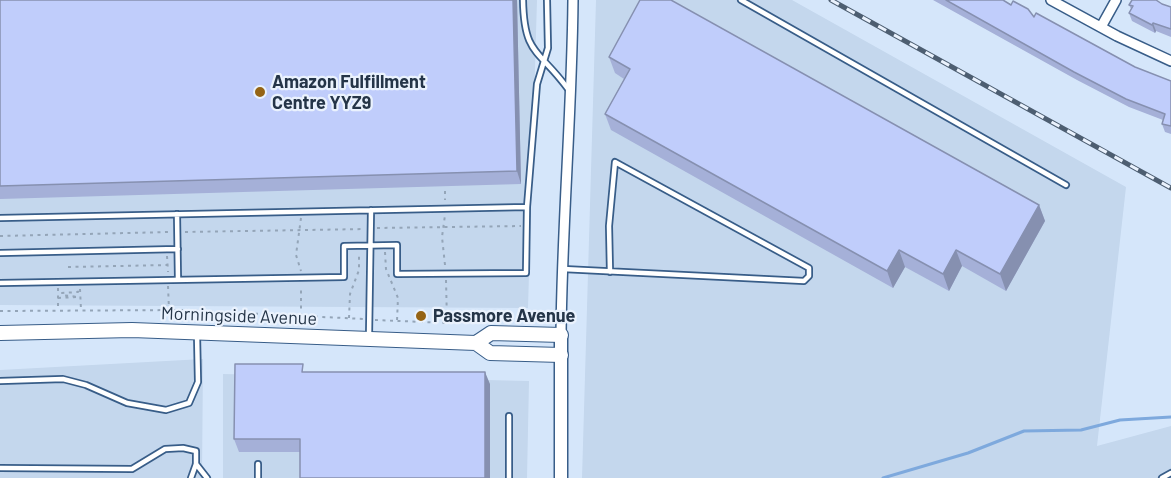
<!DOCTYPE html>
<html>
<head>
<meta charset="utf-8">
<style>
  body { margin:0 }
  canvas { display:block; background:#d5e6fa }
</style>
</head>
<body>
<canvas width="1171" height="478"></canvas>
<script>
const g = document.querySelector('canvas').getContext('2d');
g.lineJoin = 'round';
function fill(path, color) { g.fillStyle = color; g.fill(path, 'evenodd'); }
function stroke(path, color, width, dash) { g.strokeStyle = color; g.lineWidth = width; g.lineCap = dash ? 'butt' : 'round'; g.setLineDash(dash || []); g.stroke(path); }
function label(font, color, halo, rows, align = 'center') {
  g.font = font + ' Barlow,sans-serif'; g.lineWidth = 4.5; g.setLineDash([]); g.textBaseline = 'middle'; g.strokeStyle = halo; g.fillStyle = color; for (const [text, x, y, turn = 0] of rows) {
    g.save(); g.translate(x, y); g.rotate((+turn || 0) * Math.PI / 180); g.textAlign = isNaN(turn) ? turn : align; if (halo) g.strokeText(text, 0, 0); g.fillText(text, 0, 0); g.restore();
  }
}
fill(new Path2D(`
  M0 0H537L528 308 0 305Z
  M596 0H792L1126 187 1097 446 1171 426V478H582Z
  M203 359 202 478H0V370Z
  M223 374 529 381 527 478H223Z`), '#c4d7ed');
stroke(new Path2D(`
  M883 478 968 453 1024 431 1081 430 1120 420 1171 417`), '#7ea9dd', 3);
const service = new Path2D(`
  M523 0C524 56 539 49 568 89
  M741 0 1066 185
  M177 214 178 280
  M0 218 527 207
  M0 253 178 249
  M563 269 804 281 809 276V268L615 162 609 226 610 272
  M0 283 344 277V246L397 245V274L526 273 527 207 537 84 548 48 547 0
  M369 336 371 210
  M0 381 63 379 86 385 127 403 166 410 189 403 198 382 197 334
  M509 416V478
  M196 464 207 478
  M0 468 132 469 165 449 183 448 196 451V464L191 478
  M258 478V464
  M1162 478 1171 473`);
const minor = new Path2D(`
  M1051 0 1117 36 1171 61
  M1101 27 1116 0
  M561 335C562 223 572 112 573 0`);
const tertiary = new Path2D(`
  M561 478V335`);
const secondary = new Path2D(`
  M0 333 132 330 476 343 490 353 561 355
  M476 343 491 333 561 335`);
stroke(service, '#385d88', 8);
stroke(minor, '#385d88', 12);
stroke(tertiary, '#385d88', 15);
stroke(secondary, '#385d88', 16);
stroke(new Path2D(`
  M445 191V200
  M301 218 296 255 301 271
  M377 228 521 226
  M185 232 365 229
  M0 236 170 232
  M385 252 386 269 398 298 397 321
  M167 256 168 272
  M445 265 442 237 445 215
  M68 267 168 265
  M446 280 447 322
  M168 286 169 310
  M58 288V310
  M80 289 81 310
  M58 298 78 297 62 295V293L78 292V290
  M0 311 182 310 363 319
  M301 316V286
  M349 318 350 294 359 270V254
  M375 320 447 323 543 316`), '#94a5b8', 2, [3, 4.5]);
stroke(service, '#fff', 4.5);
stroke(minor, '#fff', 9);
stroke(tertiary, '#fff', 12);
stroke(secondary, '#fff', 14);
const rail = new Path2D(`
  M831 0 1171 188`);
stroke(rail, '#4d5e71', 5);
stroke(rail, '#eaf2fd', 3, [9]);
fill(new Path2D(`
  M0 0H517L521 184 0 199Z
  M933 0H1003L1034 17 1135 67 1171 81V134L1165 132 1162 124 1163 120 1129 107 1077 80Z
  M1162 4 1171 7V37L1156 31 1155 33 1132 21 1129 13 1131 9 1129 5Z
  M609 57 1039 205 1045 221 1006 291 962 266 949 291 905 267 893 288 611 130 605 114 624 79 615 73Z
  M305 372 490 384V478H300V452H239L234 439Z`), '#a5b0d8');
fill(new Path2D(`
  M513 0H517L521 184 517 171Z
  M1153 23 1156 31 1155 33 1152 25Z
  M1039 205 1045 221 1006 291 1000 274Z
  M899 250 905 267 893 288 887 271Z
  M956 250 962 266 949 291 943 274Z
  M485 372 490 384V478H485Z`), '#8690b0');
const building = new Path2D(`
  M0 0H513L517 171 0 186Z
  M640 0H671L1039 205 1000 274 956 250 943 274 899 250 887 271 605 114 630 69 609 57Z
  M946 0H1003L1011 5 1013 1 1028 9 1034 17 1036 13 1135 67 1171 81V126L1162 124 1165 114 1126 99 1074 72Z
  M1132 0H1156L1162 4 1171 7V29L1153 23 1152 25 1129 13 1133 6 1129 5Z
  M235 364H303L302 372H485V478H300V439H234Z`);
fill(building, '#c0cdfb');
stroke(building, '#8690b0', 1.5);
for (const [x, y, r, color] of [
  [260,92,6,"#956415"],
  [421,316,6,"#956415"]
]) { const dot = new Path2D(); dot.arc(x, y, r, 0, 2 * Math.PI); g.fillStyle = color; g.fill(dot); stroke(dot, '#eaf2fd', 2); }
label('bold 18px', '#253548', '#eaf2fd', [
  ["Amazon Fulfillment",272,82],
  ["Centre YYZ9",272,103],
  ["Passmore Avenue",433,316]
], 'left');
label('18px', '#253548', '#eaf2fd', [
  ["Morningside Avenue",239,316,2]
]);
</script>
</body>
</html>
